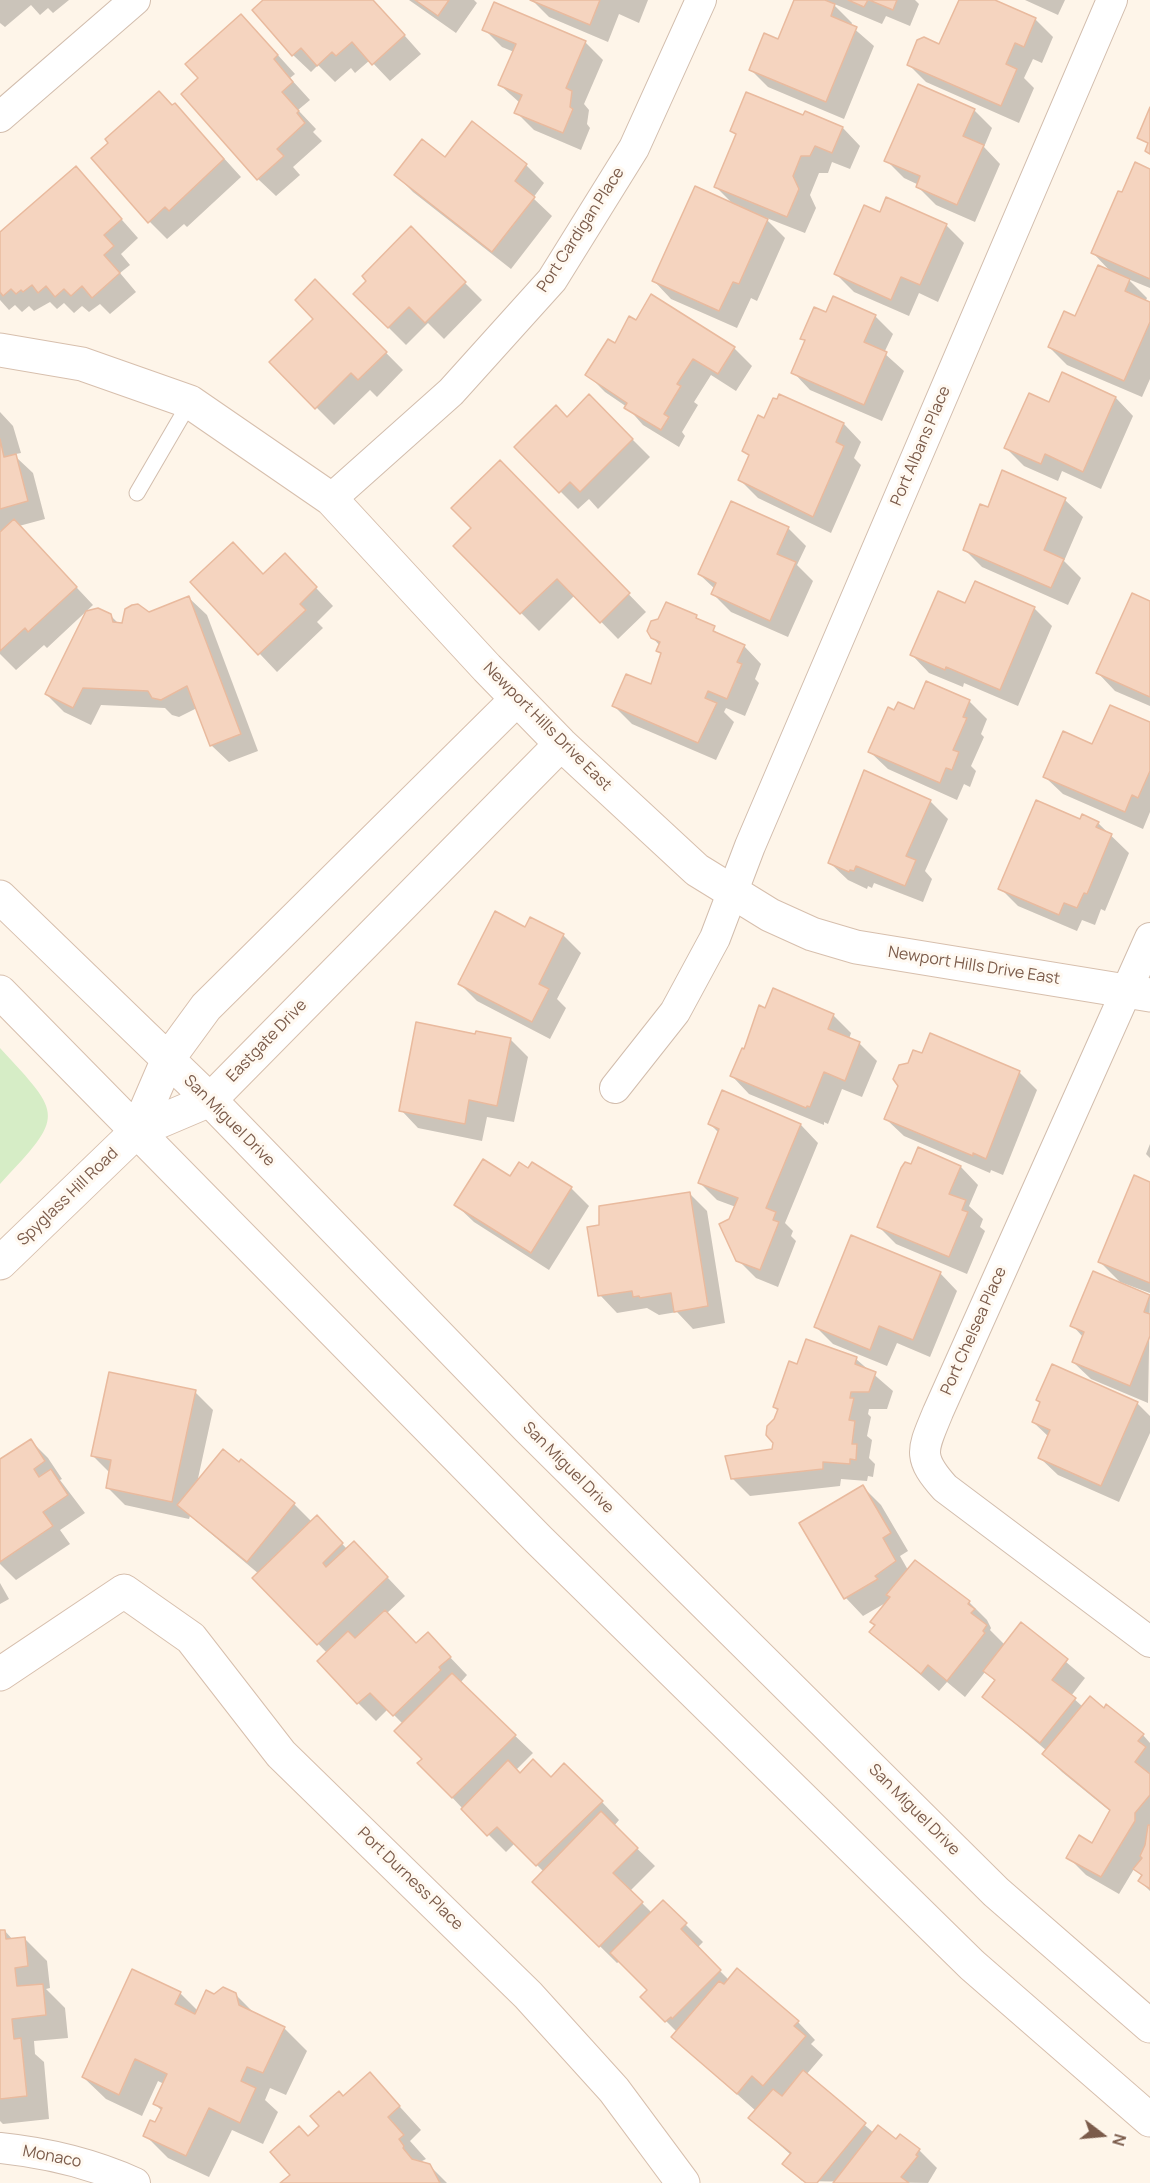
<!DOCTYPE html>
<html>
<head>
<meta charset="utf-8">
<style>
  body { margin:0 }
  #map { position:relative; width:1150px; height:2183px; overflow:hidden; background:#fef5e9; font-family:Manrope,sans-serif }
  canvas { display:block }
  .north { position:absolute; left:1072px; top:2105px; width:60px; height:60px; -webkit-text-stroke:4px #fff9f1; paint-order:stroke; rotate:106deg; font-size:16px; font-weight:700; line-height:24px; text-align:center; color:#7b5b4a }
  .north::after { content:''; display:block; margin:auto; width:21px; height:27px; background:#7b5b4a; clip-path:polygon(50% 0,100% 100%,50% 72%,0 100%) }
</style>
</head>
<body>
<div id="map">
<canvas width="1150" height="2183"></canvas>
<div class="north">N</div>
</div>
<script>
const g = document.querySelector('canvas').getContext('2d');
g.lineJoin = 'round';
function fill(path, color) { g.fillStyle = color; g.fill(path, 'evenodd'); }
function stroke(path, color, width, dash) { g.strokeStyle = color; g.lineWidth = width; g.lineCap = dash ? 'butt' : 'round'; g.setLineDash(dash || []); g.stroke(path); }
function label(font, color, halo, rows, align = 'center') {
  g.font = font + ' Manrope,sans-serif'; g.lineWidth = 6; g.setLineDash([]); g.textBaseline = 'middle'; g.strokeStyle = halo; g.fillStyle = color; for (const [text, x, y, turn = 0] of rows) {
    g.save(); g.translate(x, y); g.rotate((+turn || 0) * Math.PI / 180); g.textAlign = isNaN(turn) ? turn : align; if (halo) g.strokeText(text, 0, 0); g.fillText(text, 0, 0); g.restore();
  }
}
fill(new Path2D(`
  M0 1048C63 1116 65 1115 0 1184Z`), '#d6edc6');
fill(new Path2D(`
  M0 0H69L53 13 48 8 40 15 31 5 5 27 0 23Z
  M265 0H373L421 54 390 81 370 60 355 73 351 68 335 82 318 65 311 72 293 55Z
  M409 0H474L477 3 456 33Z
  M532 0H648L639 23 619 14 608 42 549 17Z
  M796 0H915L919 4 910 26 886 16 882 24 832 3 852 23 851 26 874 46 844 119 768 87 751 70 779 41Z
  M960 0H991L1035 19 1053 37 1042 63 1033 59 1024 78 1034 88 1019 123 926 82 909 65 940 46Z
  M1025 0H1065L1058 15Z
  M484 29 585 42 603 60 584 104 589 110 587 124 590 128 581 150 534 130 516 112 520 103 500 85 514 52 502 47Z
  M258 33 295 74 290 78 310 100 298 110 316 129 313 132 322 141 293 167 300 175 276 196 258 179Z
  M918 86 974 110 992 128 984 147 1000 164 975 222 936 205 918 187 919 185 904 178 886 160Z
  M173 107 192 123 241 177 187 227 184 224 167 239 149 221Z
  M804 117 843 128 860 146 850 169 832 162 828 173H819L810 195 816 208 805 233 764 217 785 238 757 301 751 298 737 328 671 299 654 281 734 205 716 187 737 136 732 130Z
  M473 123 526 165 544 183 533 198 552 216 511 269 413 192 396 175 445 159Z
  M76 168 138 238 121 254 130 265 120 273 136 292 110 314 100 304 89 312 82 306 74 313 64 303 57 309 50 302 34 311 29 306 22 312 15 305 9 310 0 300V236Z
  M1150 170V288L1128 279 1147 298 1145 302 1150 304V379L1142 397 1067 365 1049 347 1111 272 1093 253 1122 194Z
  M881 214 946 225 964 243 938 302 919 293 909 316 854 292 836 274Z
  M411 229 482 300 444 339 428 323 406 345 355 294Z
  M315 281 403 370 377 397 370 390 334 425 271 362 315 319Z
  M827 314 875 316 893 334 884 353 904 371 882 421 810 390 793 372 806 342 802 338Z
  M636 322 734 348 752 366 736 391 711 375 694 402 698 405 682 432 685 436 679 447 643 425 627 407 605 392 587 374Z
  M589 396 650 457 598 509 589 499 578 509 516 447 567 419Z
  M780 396 844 424 861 442 854 458 861 465 831 533 758 498 740 480 750 457 744 451Z
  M1116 398 1133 416 1101 489 1062 471 1058 481 1024 466 1006 448 1050 404Z
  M0 412 13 426 21 453 16 454 17 458 33 473 45 519 19 526 93 605 47 648 44 645 16 670 0 654V534L5 530 0 531Z
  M500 462 646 612 618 639 575 595 539 631 455 546 473 528Z
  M1002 472 1065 500 1083 517 1064 561 1081 578 1068 605 982 567 964 549 989 509Z
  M788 528 806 546 797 565 813 581 788 637 731 612 713 594 715 589 699 574Z
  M302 573 333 606 317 622 323 628 277 672 192 582Z
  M189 598 207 615 258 751 229 762 211 745 197 708 179 717 172 715 165 708 101 705 91 725 64 712 46 694 110 615 119 624Z
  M1150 602V706L1115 691 1098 673Z
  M966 605 1034 608 1052 626 1018 706 964 683 963 687 929 673 912 655Z
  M696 617 723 637 744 646 761 664 755 679 759 683 745 716 726 708 724 712 734 722 716 760 632 724 614 706 652 686 662 655 658 651 660 646 652 637Z
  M926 683 970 702 987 719 981 734 984 737 971 766 976 771 970 787 964 784 957 800 888 769 870 752 895 712 915 711Z
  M1150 724V812L1143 829 1063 794 1045 777 1093 746Z
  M930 801 948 819 925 871 932 879 923 902 874 883 872 888 868 886 867 889 848 880 830 863Z
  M1081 821 1098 823 1129 853 1105 911 1101 909 1095 925 1082 920 1077 931 1018 906 1000 888Z
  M526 929 563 935 581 953 557 999 566 1008 550 1039 477 1001 459 983Z
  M766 1009 833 1015 851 1033 849 1039 860 1044 877 1061 862 1097 842 1089 828 1124 824 1122V1125L749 1094 732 1076Z
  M476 1036 510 1039 528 1057 514 1122 487 1117 482 1141 418 1128 401 1110Z
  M1019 1072 1037 1090 1003 1175 991 1170 990 1173 904 1136 886 1119Z
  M722 1092 801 1125 818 1143 785 1223 793 1231 791 1236 796 1241 778 1287 756 1278 738 1260 730 1221 736 1207 717 1200 700 1183 719 1133 710 1124Z
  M1150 1144V1158L1146 1154Z
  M919 1149 961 1167 978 1185 969 1206 983 1219 980 1227 985 1231 967 1274 896 1244 878 1226Z
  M533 1164 571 1188 589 1206 549 1270 474 1222 456 1205 528 1170Z
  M1150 1183V1293L1120 1282 1100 1262Z
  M689 1193 707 1211 725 1323 693 1329 677 1312 659 1315 647 1308 617 1313 600 1295V1226Z
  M940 1273 957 1291 930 1357 897 1343 887 1366 833 1344 815 1326Z
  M1094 1273 1150 1296 1148 1403 1091 1379 1073 1362 1083 1337 1072 1325Z
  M856 1359 893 1391 887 1409H869L868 1414 871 1417 867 1436 872 1440 869 1458 875 1464 873 1477 868 1476 867 1481 841 1479 840 1486 750 1496 732 1478 773 1450 778 1411 774 1407 798 1366Z
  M1053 1366 1137 1403 1150 1416V1433L1119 1502 1058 1475 1040 1458 1049 1437 1033 1422 1041 1404 1038 1400Z
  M195 1392 213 1410 197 1483 294 1504 312 1522 317 1517 347 1549 371 1560 405 1596 386 1614 417 1645 445 1652 467 1675 460 1683 533 1753 516 1770 520 1775 551 1779 564 1765 602 1802 619 1820 614 1826 655 1866 630 1891 652 1913 663 1902 703 1942 697 1948 729 1980 798 2022 815 2040 811 2044 823 2055 806 2075 874 2133 919 2150 937 2168 928 2183 802 2181 784 2163 791 2155 750 2118 756 2111 673 2037 677 2032 642 1997 649 1990 620 1961 617 1963 535 1882 544 1872 515 1843 506 1852 463 1809 420 1763 424 1759 403 1724 388 1709 376 1721 358 1703 319 1661 327 1653 255 1578 259 1574 190 1516 189 1519 125 1505 107 1487 110 1473 93 1456Z
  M31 1441 48 1458 62 1479 60 1480 85 1513 60 1530 70 1544 16 1580 0 1564V1461Z
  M863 1487 881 1505 908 1551 900 1556 908 1570 969 1602 987 1620 991 1628 990 1630 1005 1645 1021 1624 1085 1678 1071 1696 1083 1707 1143 1735 1150 1743V1891L1140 1881 1143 1877 1134 1869 1119 1894 1086 1875 1068 1857 1093 1845 1111 1812 1062 1772 1044 1754 1047 1751 984 1697 996 1682 985 1672 965 1697 947 1682 939 1691 871 1632 889 1601 863 1616 846 1598 801 1524Z
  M0 1583 9 1599 0 1604Z
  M5 1931 13 1940 24 1938 47 1961 50 1988 46 1989 65 2008 68 2038 34 2041 35 2054 44 2062 49 2119 3 2124 0 2121V1932Z
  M180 1993 198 2011 214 1995 235 1994 256 2015 284 2028 307 2051 286 2095 270 2088 265 2100 278 2112 263 2144 232 2130 209 2177 168 2158 145 2135 156 2124 162 2111 155 2104 164 2084 158 2081 142 2116 106 2099 83 2077Z
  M370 2074 421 2130 410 2141 426 2159 420 2162 429 2165 447 2183H283L292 2175 309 2137 343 2098Z`), '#0003');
const building = new Path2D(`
  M263 0H373L405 35 372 65 352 42 336 56 332 52 317 66 301 48 292 56 252 10Z
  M415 0H449L438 16Z
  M530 0H600L590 25Z
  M794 0H825L835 4 831 16 857 27 826 102 749 70 764 33 778 39Z
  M848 0H868L864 7Z
  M869 0H897L893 10Z
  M959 0H995L1036 18 1024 47 1015 43 1006 64 1017 69 1001 106 907 65 917 40 924 37 939 44Z
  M494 2 586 41 566 88 572 91 570 107 573 109 563 133 514 113 522 95 498 85 516 44 482 30Z
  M241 14 278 55 274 59 293 82 282 92 299 111 297 113 305 123 277 149 284 156 257 180 181 94 198 78 185 64Z
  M918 84 975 109 963 136 984 145 957 205 916 187 920 176 884 161Z
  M159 91 172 105 175 103 224 159 169 211 165 207 148 223 91 158 108 143 105 139Z
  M746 92 803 115 805 111 843 127 832 153 815 146 810 156H801L793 176 799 189 787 217 714 187 736 134 730 131Z
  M1150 107V154L1145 151 1148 143 1137 138Z
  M472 121 527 164 515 181 535 197 492 252 394 175 422 139 445 157Z
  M1135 162 1150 169V279L1091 253 1118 191 1122 192Z
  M76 166 122 219 104 235 114 246 104 255 120 273 92 298 82 286 71 296 64 289 55 297 46 286 38 293 32 285 23 292 21 290 16 294 11 289 3 296 0 292V232Z
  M695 186 768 219 739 284 733 282 719 311 652 281Z
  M886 197 947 224 920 285 901 277 891 300 834 274 864 205 880 212Z
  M411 226 466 282 425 323 409 307 388 328 353 294 366 281 362 276Z
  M1098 265 1130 279 1125 291 1150 302V322L1124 381 1048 347 1064 311 1075 316Z
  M315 279 387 352 358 380 351 373 315 409 269 362 313 319 295 300Z
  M651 294 735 347 718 374 693 359 677 384 681 386 664 414 669 417 661 430 624 408 627 403 585 375 608 339 615 343 629 316 636 320Z
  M833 296 876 315 864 342 887 352 864 405 791 373 805 340 800 339 814 307 826 312Z
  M1062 372 1116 397 1083 472 1045 454 1041 464 1004 448 1029 393 1049 402Z
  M589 394 633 439 580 492 570 482 559 493 514 447 556 405 567 417Z
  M779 394 844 423 836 442 844 446 813 517 738 480 749 455 742 451 758 415 764 418 773 398 777 399Z
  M0 439 4 457 16 454 28 501 0 509Z
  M500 460 630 593 600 623 557 579 520 614 453 546 471 528 451 508Z
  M1002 470 1066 498 1044 550 1064 559 1051 588 963 550 980 504 988 507Z
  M731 501 789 527 777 554 796 562 770 621 711 594 716 583 698 574Z
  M14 519 77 587 28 632 25 628 0 651V532Z
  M233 542 263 574 285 553 317 587 300 604 306 610 258 655 190 582Z
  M975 581 1035 607 1000 690 946 667 945 670 910 655 938 591 965 603Z
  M1132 593 1150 601V697L1096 673Z
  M189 596 241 734 210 746 187 686 161 700 152 698 148 691 83 688 73 708 45 694 86 611 98 608 111 614 113 622 122 623 125 609 132 605 138 604 149 612Z
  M666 602 697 615 696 618 715 626 713 631 745 645 737 662 742 664 727 699 708 691 705 698 717 703 698 743 612 706 626 674 651 684 661 653 656 651 660 642 651 638 647 631 651 621 658 619Z
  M926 681 970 700 963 717 967 718 953 750 959 752 952 770 946 768 940 783 868 752 888 707 894 710 898 702 914 709Z
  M1110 705 1150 722V771L1138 798 1132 795 1125 812 1043 777 1063 731 1092 744Z
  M864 770 931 800 906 856 916 860 905 886 856 866 854 871 850 870 849 872 828 863Z
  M1036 800 1080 819 1082 814 1099 822 1096 827 1112 834 1087 894 1084 893 1077 908 1064 903 1059 915 998 889Z
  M495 911 525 927 530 917 564 934 539 984 549 989 532 1022 458 984Z
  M773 988 834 1014 828 1029 860 1042 845 1081 824 1072 810 1107 807 1106 806 1108 730 1076 742 1048 744 1049 759 1005 765 1008Z
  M416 1022 475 1034 476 1031 511 1038 497 1106 469 1100 465 1124 399 1111Z
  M930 1033 1020 1071 986 1159 973 1153V1156L884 1119 898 1086 893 1079 899 1065 908 1063 913 1050 922 1053Z
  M722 1090 801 1124 766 1208 776 1212 773 1220 779 1222 760 1270 736 1261 719 1224 729 1219 738 1198 698 1183 719 1129 708 1124Z
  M918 1147 961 1166 949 1194 966 1200 962 1210 968 1212 949 1257 877 1227 901 1168 905 1162 911 1164Z
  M483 1159 510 1176 519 1162 528 1168 532 1162 572 1187 531 1253 454 1205Z
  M1134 1175 1150 1182V1283L1098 1262Z
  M690 1192 708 1306 674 1312 671 1293 640 1298 639 1296 633 1297 632 1291 598 1296 587 1227 599 1225V1206Z
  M851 1235 941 1272 913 1340 879 1326 870 1350 814 1327Z
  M1093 1271 1150 1295 1144 1312 1150 1314V1336L1130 1386 1072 1362 1084 1332 1070 1326Z
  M806 1339 857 1357 855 1364 876 1372 869 1392H851L850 1398H854L849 1420 855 1421 852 1444H857L856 1460 850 1459V1464L823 1462V1469L731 1479 725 1456 772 1449 773 1443 766 1435 767 1426 774 1419 778 1409 773 1407 789 1361 797 1364Z
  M1052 1364 1138 1402 1101 1486 1038 1458 1050 1430 1032 1422 1040 1402 1036 1400Z
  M109 1372 196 1390 172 1502 106 1488 111 1460 91 1456Z
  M31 1439 45 1461 34 1469 39 1477 51 1469 68 1495 43 1512 53 1526 0 1562V1459Z
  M223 1449 239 1462 241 1459 295 1503 247 1562 177 1505Z
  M863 1485 891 1533 883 1538 896 1561 875 1576 878 1579 844 1599 799 1523Z
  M317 1515 343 1543 323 1563 326 1567 354 1541 388 1577 317 1645 252 1578Z
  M915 1560 970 1601 968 1604 975 1609 971 1613 987 1625 983 1631 985 1633 947 1681 928 1665 921 1674 869 1632 875 1625 870 1622 890 1597 886 1595Z
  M385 1610 416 1643 428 1632 451 1657 439 1667 441 1670 393 1716 370 1693 357 1704 317 1661 348 1631 355 1638Z
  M1021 1622 1068 1659 1052 1680 1076 1698 1040 1743 982 1697 995 1680 983 1671Z
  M452 1673 516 1735 452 1798 417 1763 422 1759 394 1731Z
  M1090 1696 1104 1708 1106 1704 1144 1734 1138 1741 1146 1747 1135 1762 1150 1774V1795L1135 1813V1821L1101 1877 1066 1858 1079 1835 1092 1843 1110 1810 1042 1754Z
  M533 1759 551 1777 564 1763 603 1801 536 1866 497 1827 487 1836 461 1809 508 1760 520 1773Z
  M601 1811 638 1848 613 1873 643 1902 599 1947 532 1882Z
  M1148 1825H1150V1889L1138 1881 1142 1875 1133 1869 1142 1858 1140 1856 1145 1845Z
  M663 1900 687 1923 681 1929 721 1970 672 2019 671 2017 665 2022 640 1997 647 1990 610 1953Z
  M0 1930H5L6 1939 25 1937 28 1966 15 1968 17 1986 43 1984 46 2015 12 2019 14 2039 21 2038 27 2096 0 2099Z
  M737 1968 799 2021 794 2026 806 2036 763 2086 752 2076 737 2094 671 2037 719 1981 724 1984Z
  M132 1969 181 1992 175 2004 195 2014 206 1990 214 1994 223 1987 236 1993 239 2005 285 2027 263 2073 247 2067 241 2081 256 2088 240 2123 209 2108 186 2156 143 2136 150 2120 155 2122 162 2108 153 2104 167 2074 135 2059 119 2095 82 2077Z
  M803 2070 866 2123 817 2183H806L782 2164 791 2153 748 2118 773 2089 782 2096Z
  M370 2072 400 2106 388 2117 404 2135 399 2139 404 2146 403 2148 412 2159 430 2164 440 2183H280L290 2175 270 2152 299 2126 308 2136 319 2126 310 2116 339 2091 343 2096Z
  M878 2125 896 2139 900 2134 920 2149 916 2155 918 2156 901 2177 909 2183H833Z`);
fill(building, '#f5d4bf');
stroke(building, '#e9ba9e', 1.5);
const lane = new Path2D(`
  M137 493 190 402`);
const street = new Path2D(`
  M0 117 135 0
  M331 499 451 392 552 280 634 148 701 0
  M1150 938 938 1412C923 1449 916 1456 945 1488L1150 1642
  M615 1088 675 1012 715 938 750 846 1112 0
  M0 2148C48 2153 91 2163 135 2183`);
const secondary = new Path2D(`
  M0 350 82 364 190 402 331 499 487 668 561 744 697 870 770 915 812 934 856 947 1150 995
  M0 897 210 1100 528 1428 996 1892 1150 2026
  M0 992 539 1540 972 1965 1150 2120
  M137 1131 168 1059 206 1007 517 699
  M0 1263 137 1131 210 1100 561 744
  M0 1674 124 1591 191 1638 281 1754 528 1995 614 2090 683 2183`);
stroke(lane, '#d2bdad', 17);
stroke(street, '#d2bdad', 32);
stroke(secondary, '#d7bfad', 35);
stroke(lane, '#fff', 15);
stroke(street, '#fff', 30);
stroke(secondary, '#fff', 33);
label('16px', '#7b5b4a', '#fff9f1', [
  ["Port Cardigan Place",581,230,-57],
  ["Port Albans Place",921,446,-67],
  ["Newport Hills Drive East",547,727,45],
  ["Newport Hills Drive East",974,966,9],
  ["Eastgate Drive",267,1041,-46],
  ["San Miguel Drive",229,1121,45],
  ["Spyglass Hill Road",68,1197,-44],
  ["Port Chelsea Place",974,1331,-66],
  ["San Miguel Drive",568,1468,45],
  ["San Miguel Drive",914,1810,45],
  ["Port Durness Place",410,1879,44],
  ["Monaco",52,2157,11]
]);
</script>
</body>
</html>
